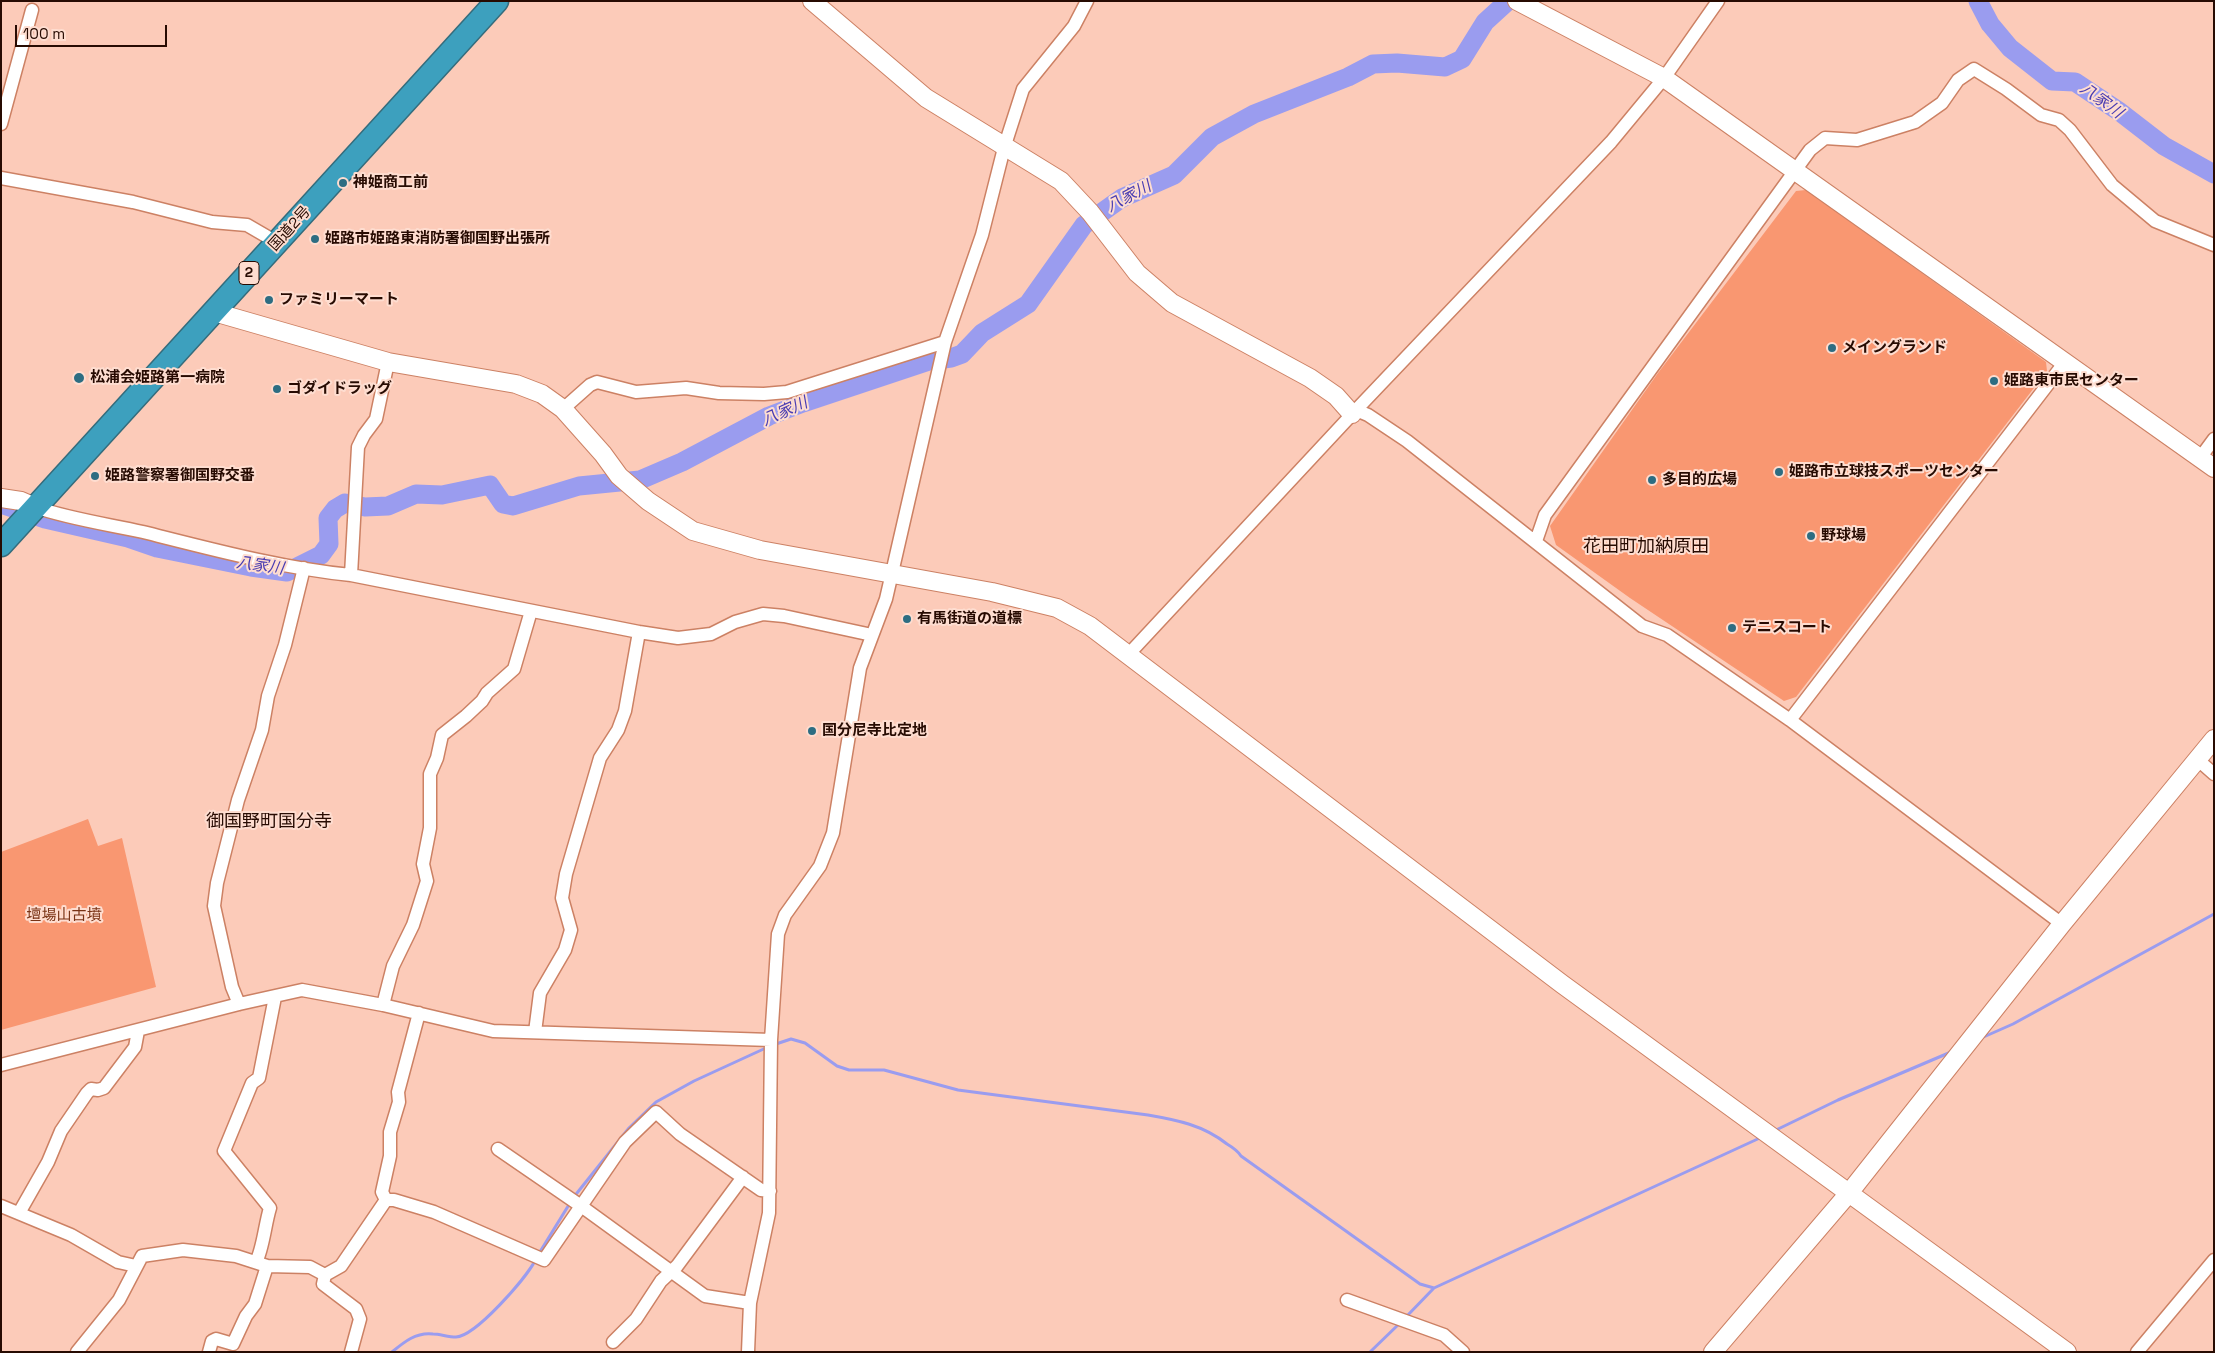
<!DOCTYPE html>
<html>
<head>
<meta charset="utf-8">
<style>
  body { margin:0 }
  #map { position:relative; width:2215px; height:1353px; overflow:hidden; background:#fccbb9; font-family:"Space Grotesk",sans-serif }
  canvas { display:block }
  .frame { position:absolute; inset:0; border:2px solid #270b02; pointer-events:none }
  .scale { position:absolute; left:15px; top:25px; width:152px; height:22px; box-sizing:border-box; border:2px solid #270b02; border-top:0; padding-left:6px; font-size:15px; line-height:18px; white-space:nowrap; color:#270b02; -webkit-text-stroke:4px #feddd0; paint-order:stroke }
</style>
</head>
<body>
<div id="map">
<canvas width="2215" height="1353"></canvas>
<div class="frame"></div>
<div class="scale">100 m</div>
</div>
<script>
const g = document.querySelector('canvas').getContext('2d');
g.lineJoin = 'round';
function fill(path, color) { g.fillStyle = color; g.fill(path, 'evenodd'); }
function stroke(path, color, width, dash) { g.strokeStyle = color; g.lineWidth = width; g.lineCap = dash ? 'butt' : 'round'; g.setLineDash(dash || []); g.stroke(path); }
function label(font, color, halo, rows, align = 'center') {
  g.font = font + ' "Space Grotesk","Noto Sans JP",sans-serif'; g.lineWidth = 4; g.setLineDash([]); g.textBaseline = 'middle'; g.strokeStyle = halo; g.fillStyle = color; for (const [text, x, y, turn = 0] of rows) {
    g.save(); g.translate(x, y); g.rotate((+turn || 0) * Math.PI / 180); g.textAlign = isNaN(turn) ? turn : align; if (halo) g.strokeText(text, 0, 0); g.fillText(text, 0, 0); g.restore();
  }
}
fill(new Path2D(`
  M1806 190 2046 362 2047 371 1796 697 1784 701 1630 598 1556 545 1550 526 1658 373 1796 191Z
  M88 819 98 846 122 838 156 987 1 1030V852Z`), '#f99771');
stroke(new Path2D(`
  M1979 1039 2013 1024 2214 914
  M773 1045 791 1039 805 1043 837 1066 849 1070H884L958 1090 1148 1115C1177 1120 1203 1125 1227 1144 1232 1147 1238 1151 1241 1156L1420 1284 1434 1288
  M1774 1131 1838 1100 1951 1052
  M573 1198 629 1128 656 1102 694 1081 768 1047
  M538 1255 570 1203
  M1405 1318 1434 1288 1762 1137
  M392 1352C404 1342 416 1332 433 1334 440 1334 448 1337 456 1337 476 1336 525 1279 535 1261
  M1370 1352 1400 1323`), '#9a9cef', 3);
stroke(new Path2D(`
  M1978 1 1990 24 2010 48 2052 81 2075 82 2120 112 2164 146 2214 174
  M1 504 45 519 128 538 157 548 251 567 287 572 321 555 329 544 328 518 335 509 345 503 365 507 388 506 416 494 442 495 490 485 503 504 513 506 579 486 640 480 682 462 769 416 803 403 929 361 951 358 962 354 982 333 1028 304 1084 225 1122 198 1174 175 1212 137 1254 114 1348 77 1373 64 1397 63 1445 67 1462 59 1485 22 1508 1`), '#9a9cef', 19);
const street = new Path2D(`
  M1 124 32 10
  M1 178 133 202 212 222 247 225 278 243
  M563 409 590 385 597 382 636 392 686 388 719 393 764 394 787 392 945 342
  M1356 410 1368 415 1407 441 1642 626 1667 635 1790 720 2062 924
  M2200 458 2214 439
  M35 507C70 519 107 524 143 532 211 549 281 568 351 575L639 632 678 638 711 634 735 622 763 614 784 616 872 635
  M1536 541 1545 515 1810 150 1825 138 1857 140 1915 122 1942 103 1958 80 1974 69 2006 89 2041 115 2059 120 2070 130 2112 185 2155 221 2214 245
  M351 575 358 447 364 435 376 419 388 362
  M1127 656 1356 410 1611 142 1664 78 1718 1
  M1790 720 2065 362
  M2197 759 2214 774
  M239 1004 232 987 214 906 217 883 238 800 262 730 268 696 285 645 304 568
  M383 1005 393 966 413 925 427 881 423 864 430 828V774L437 758 442 735 466 716 482 701 487 693 514 669 531 611
  M535 1032 540 993 565 950 571 930 562 898 566 874 600 758 618 730 625 711 639 632
  M1 1065 239 1004 302 990 383 1005 493 1031 771 1040
  M498 1149 581 1206 705 1296 750 1303
  M386 1200H394L434 1212 544 1260 625 1142 656 1112 680 1134 761 1190 770 1191
  M386 1200 382 1192 390 1156V1132L399 1102 398 1092 419 1013
  M1 1206 71 1235 118 1262 136 1266
  M19 1213 48 1162 61 1131 87 1093 91 1089 98 1090 104 1088 135 1047 138 1031
  M256 1262C263 1249 265 1224 270 1208L224 1151 252 1083 259 1078 275 997
  M1347 1300 1444 1335 1463 1352
  M613 1342 636 1319 661 1281 677 1266 743 1177
  M77 1352 119 1300 142 1256 183 1250 236 1256 267 1266 310 1267 325 1275
  M209 1352 212 1341 216 1339 233 1344 246 1316 255 1304 267 1266
  M351 1352 360 1319 356 1309 323 1284 325 1275 341 1266 386 1200
  M748 1352 750 1303 769 1213 771 1040 778 934 785 915 820 866 833 833 860 668 886 599 945 342 982 235 1004 148 1023 89 1074 26 1087 1
  M2137 1352 2214 1260`);
const secondary = new Path2D(`
  M812 1 926 98 1061 181 1090 212 1137 273 1172 303 1310 378 1336 396 1352 414
  M1517 1 1664 78 2214 468
  M214 312 388 362 516 384 542 394 563 409 603 454 619 476 648 501 693 531 760 550 992 592 1057 608 1090 626 1562 984 2067 1352
  M1 498 21 501 35 507
  M1713 1352 1849 1193 2062 924 2214 739`);
const highway = new Path2D(`
  M1 545 497 1`);
stroke(street, '#cc8164', 15);
stroke(secondary, '#cc8164', 20);
stroke(highway, '#356c7c', 25);
stroke(street, '#fff', 12);
stroke(secondary, '#fff', 18);
stroke(highway, '#3da0be', 22);
for (const [x, y, r, color] of [
  [343,183,5,"#2d6d82"],
  [315,239,5,"#2d6d82"],
  [269,300,5,"#2d6d82"],
  [1832,348,5,"#2d6d82"],
  [79,378,6,"#2d6d82"],
  [1994,381,5,"#2d6d82"],
  [277,389,5,"#2d6d82"],
  [1779,472,5,"#2d6d82"],
  [95,476,5,"#2d6d82"],
  [1652,480,5,"#2d6d82"],
  [1811,536,5,"#2d6d82"],
  [907,619,5,"#2d6d82"],
  [1732,628,5,"#2d6d82"],
  [812,731,5,"#2d6d82"]
]) { const dot = new Path2D(); dot.arc(x, y, r, 0, 2 * Math.PI); g.fillStyle = color; g.fill(dot); stroke(dot, '#feddd0', 2); }
for (const [x, y, w] of [
  [249,273,20]
]) { const box = new Path2D(); box.roundRect(x - w / 2, y - 11.5, w, 23, 4); g.fillStyle = '#feddd0'; g.fill(box); stroke(box, '#270b02', 1); }
label('bold 14px', '#270b02', null, [
  ["2",249,273]
]);
label('bold 15px', '#270b02', '#feddd0', [
  ["神姫商工前",353,183],
  ["姫路市姫路東消防署御国野出張所",325,239],
  ["ファミリーマート",279,300],
  ["メイングランド",1842,348],
  ["松浦会姫路第一病院",90,378],
  ["姫路東市民センター",2004,381],
  ["ゴダイドラッグ",287,389],
  ["姫路市立球技スポーツセンター",1789,472],
  ["姫路警察署御国野交番",105,476],
  ["多目的広場",1662,480],
  ["野球場",1821,536],
  ["有馬街道の道標",917,619],
  ["テニスコート",1742,628],
  ["国分尼寺比定地",822,731]
], 'left');
label('15px', '#270b02', '#feddd0', [
  ["国道2号",290,229,-48]
]);
label('15px', '#793214', '#feddd0', [
  ["壇場山古墳",64,916]
]);
label('italic 16px', '#4a3db2', '#feddd0', [
  ["八家川",2101,101,36],
  ["八家川",1129,197,-28],
  ["八家川",785,412,-24],
  ["八家川",260,566,8]
]);
label('18px', '#270b02', '#feddd0', [
  ["花田町加納原田",1646,547],
  ["御国野町国分寺",269,822]
]);
</script>
</body>
</html>
